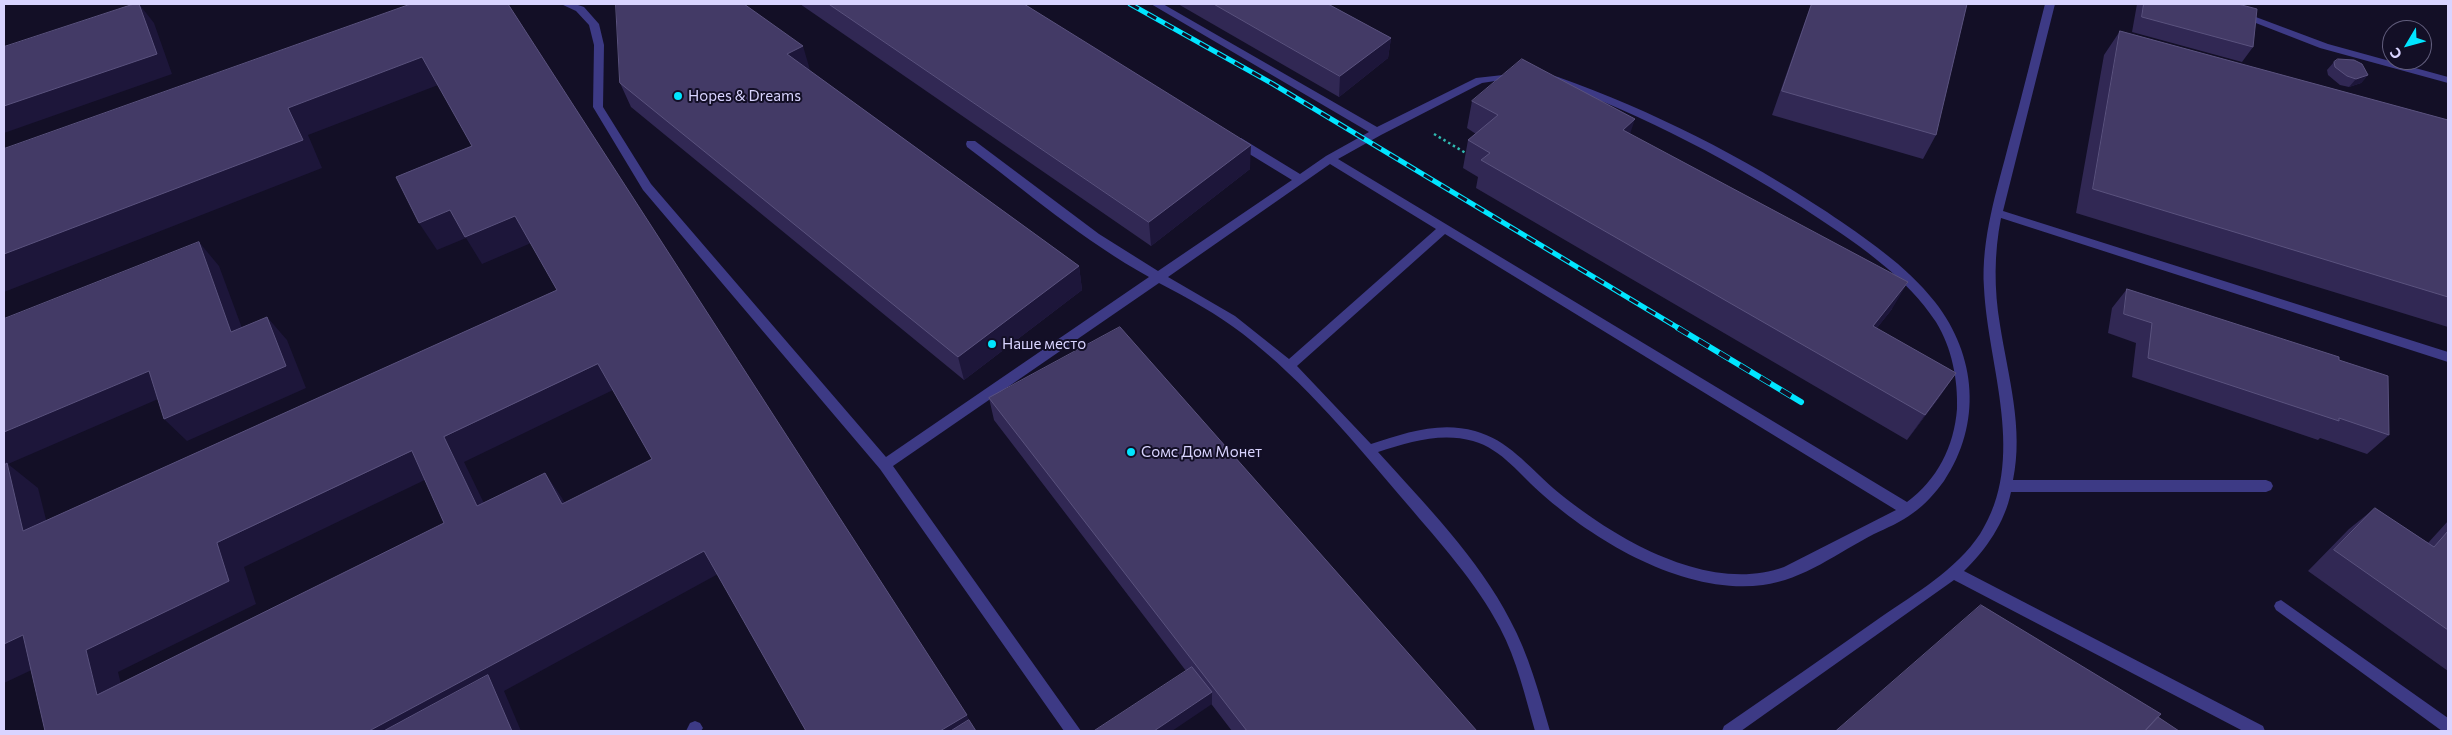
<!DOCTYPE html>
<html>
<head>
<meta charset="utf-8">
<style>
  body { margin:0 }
  #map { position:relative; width:2452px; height:735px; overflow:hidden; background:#130f26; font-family:Commissioner,sans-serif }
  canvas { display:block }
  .frame { position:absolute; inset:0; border:5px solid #d9d4ff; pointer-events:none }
  .north { position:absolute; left:2382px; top:20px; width:50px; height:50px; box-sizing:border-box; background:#130f26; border:1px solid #625e7d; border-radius:50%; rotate:233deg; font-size:14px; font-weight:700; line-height:20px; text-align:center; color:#d9d4ff }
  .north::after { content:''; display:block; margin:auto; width:18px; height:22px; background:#00e5ff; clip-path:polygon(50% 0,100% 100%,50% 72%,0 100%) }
</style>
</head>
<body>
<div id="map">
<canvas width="2452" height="735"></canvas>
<div class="frame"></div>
<div class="north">С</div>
</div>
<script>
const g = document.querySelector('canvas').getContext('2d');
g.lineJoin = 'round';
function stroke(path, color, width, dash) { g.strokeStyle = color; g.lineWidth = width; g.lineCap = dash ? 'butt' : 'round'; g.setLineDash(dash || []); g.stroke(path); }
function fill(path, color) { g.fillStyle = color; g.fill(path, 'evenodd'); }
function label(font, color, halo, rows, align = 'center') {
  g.font = font + ' Commissioner,sans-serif'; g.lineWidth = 4; g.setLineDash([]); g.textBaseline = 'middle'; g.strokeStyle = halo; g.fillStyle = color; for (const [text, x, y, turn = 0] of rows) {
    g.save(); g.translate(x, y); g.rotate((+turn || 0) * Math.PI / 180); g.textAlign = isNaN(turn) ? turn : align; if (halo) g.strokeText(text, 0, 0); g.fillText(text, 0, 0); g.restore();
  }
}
stroke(new Path2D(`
  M1434 134 1469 155`), '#2fb8b0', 2.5, [2.5, 3]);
fill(new Path2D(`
  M561 4H575L584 7 599 24 604 45 603 107 651 184 886 457 1149 277C1084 241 1027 192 967 147L966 144 967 141H975L1099 234 1158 271 1292 180 1233 144 1232 141 1233 138H1241L1300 174 1326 156 1369 132 1151 4H1163L1377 127 1476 78 1521 73V77L1482 83 1381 135 1338 159 1907 502C1937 480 1954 447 1957 409 1958 380 1952 348 1936 322 1907 278 1862 247 1818 218 1734 162 1646 116 1550 81L1549 79 1554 76 1558 77C1653 111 1742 156 1827 212 1865 238 1906 265 1935 302 1977 356 1982 424 1944 481 1935 493 1925 505 1913 513 1901 522 1887 528 1874 534 1839 552 1803 580 1763 585 1686 595 1599 544 1543 495 1521 476 1502 449 1473 441 1441 432 1409 442 1378 452 1424 503 1479 559 1510 620 1529 655 1539 693 1550 731H1535C1525 696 1517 660 1500 628 1476 582 1440 543 1407 504 1356 444 1305 382 1243 334 1217 314 1188 298 1159 283L893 466 1081 731H1064L880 469 643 190 593 107 594 45 589 25 576 11ZM1330 164 1436 229 1289 359 1235 316 1168 277ZM1445 234 1896 510 1784 567C1707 595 1610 536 1553 488 1528 466 1508 440 1475 431 1439 421 1405 433 1371 444L1297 366Z
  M2045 4H2055L2003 211 2448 352V362L2001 218C1994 254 1994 289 2000 325 2008 376 2024 429 2013 480H2266L2271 482 2273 486 2271 490 2266 492H2011C2005 522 1986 550 1964 571L2263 726 2265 731H2243L1954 580 1741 731H1722L1724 726C1776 690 1829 654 1881 617 1916 593 1956 570 1980 534 2028 459 1988 368 1984 288 1981 238 1997 190 2009 143 2022 97 2033 50 2045 4Z
  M2207 4H2221L2328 44 2448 77V83L2320 48Z
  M2281 600 2448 718V731H2442L2276 610 2274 606 2276 602Z
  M695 721 700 723 703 728 701 731H686L690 723Z`), '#3d3a85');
const railFar1 = new Path2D(`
  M1130 4 1273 84 1680 329`);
const rail = new Path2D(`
  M1678 328 1801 402`);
stroke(railFar1, '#00e5ff', 5);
stroke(rail, '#00e5ff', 6);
stroke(railFar1, '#130f26', 3, [10]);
stroke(rail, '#130f26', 4.5, [12]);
fill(new Path2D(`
  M800 4H1024L1250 169 1151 246Z
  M1178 4H1328L1391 38 1388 58 1339 97Z
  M1811 4H1967L1936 135 1923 159 1772 115Z
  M2137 4H2238L2253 47 2242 62 2132 32Z
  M2120 31 2448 120V327L2076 213 2104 55Z
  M2334 62 2368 75 2361 83 2349 87 2340 85 2328 75 2327 70Z
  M809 70 1079 266 1082 290 964 380 631 107 620 83 810 70Z
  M1472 101 1630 134 1892 309 1876 329 1956 373 1938 399 1907 440 1476 188 1478 177 1463 168 1468 140 1476 134 1467 128Z
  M2127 289 2339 360 2389 435 2367 454 2320 438 2318 440 2132 377 2136 343 2108 333 2112 308Z
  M989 398 1477 731H1232L994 420Z
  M2375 508 2428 543 2448 521V671L2308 571 2349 529Z`), '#312854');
fill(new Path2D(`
  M139 4 154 23 172 74 4 133V106Z
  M1391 38 1388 58 1339 97 1340 76Z
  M803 46 810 70 795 78 787 54Z
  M422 57 438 85 308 135 322 168 4 292V254L288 108Z
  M2368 75 2361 83 2349 87 2356 79Z
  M1635 119 1626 146 1623 130Z
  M1251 145 1250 169 1151 246 1149 222Z
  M450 210 515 216 531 243 482 264 466 238 437 250 419 223Z
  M199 242 219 266 252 355 231 332Z
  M1079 266 1082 290 964 380 958 357Z
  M1908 282 1892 309 1857 353 1873 326Z
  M267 317 287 340 306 388 187 441 164 419Z
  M598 364 613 390 464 462 497 530 477 506 444 437Z
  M149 371 172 393 8 464 38 488 55 555 23 531 4 466V432Z
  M1956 373 1938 399 1907 440 1925 415Z
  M412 451 433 476 244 567 256 604 118 672 129 716 97 695 86 650 217 543Z
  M545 473 562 498 579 528 562 504Z
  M704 551 718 574 504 691 521 731H369Z
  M23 635 57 658 4 683V644Z
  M1212 692V704L1172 731H1154Z
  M967 715 973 731H940Z`), '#1d163a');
const building = new Path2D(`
  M134 4H139L157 54 4 106V47Z
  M411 4H508L967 715 940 731H806L704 551 369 731H45L23 635 4 644V465L7 463 23 531 557 290 515 216 465 237 450 210 419 223 396 177 472 146 422 57 288 108 303 140 4 254V149ZM598 364 652 459 562 504 545 473 477 506 444 437ZM412 451 444 523 97 695 86 650 229 581 217 543Z
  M616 4H744L803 46 787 54 1079 266 958 357 620 83Z
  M829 4H1024L1251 145 1149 222Z
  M1214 4H1328L1391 38 1340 76Z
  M1812 4H1967L1936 135 1782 91Z
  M2144 4H2238L2257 9 2253 47 2142 17Z
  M2120 31 2448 120V297L2093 189Z
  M1522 59 1635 119 1623 130 1908 282 1873 326 1956 373 1925 415 1481 160 1490 153 1468 140 1498 115 1472 101Z
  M2338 59 2354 60 2362 64 2368 75 2356 79 2347 76 2335 67 2334 62Z
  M199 242 231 332 267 317 286 366 164 419 149 371 4 432V319Z
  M2127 289 2339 357V360L2388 376 2389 435 2339 418V421L2148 358 2152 323 2124 314Z
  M1120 327 1477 731H1247L989 398Z
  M2375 508 2434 547 2448 531V630L2334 550Z
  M1981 605 2161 714 2145 731H1836Z
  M1192 667 1212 692 1154 731H1094Z
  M488 675 512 731H384Z
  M2158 717 2179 731H2145Z
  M969 720 976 731H951Z`);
fill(building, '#433a66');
stroke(building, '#5a527e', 1);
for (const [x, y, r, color] of [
  [678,96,5,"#00e5ff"],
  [992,344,5,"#00e5ff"],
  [1131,452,5,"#00e5ff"]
]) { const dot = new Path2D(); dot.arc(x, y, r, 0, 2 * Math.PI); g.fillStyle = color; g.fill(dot); stroke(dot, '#130f26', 2); }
label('15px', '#d9d4ff', '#130f26', [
  ["Hopes & Dreams",688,96],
  ["Наше место",1002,344],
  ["Сомс Дом Монет",1141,452]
], 'left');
</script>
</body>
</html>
